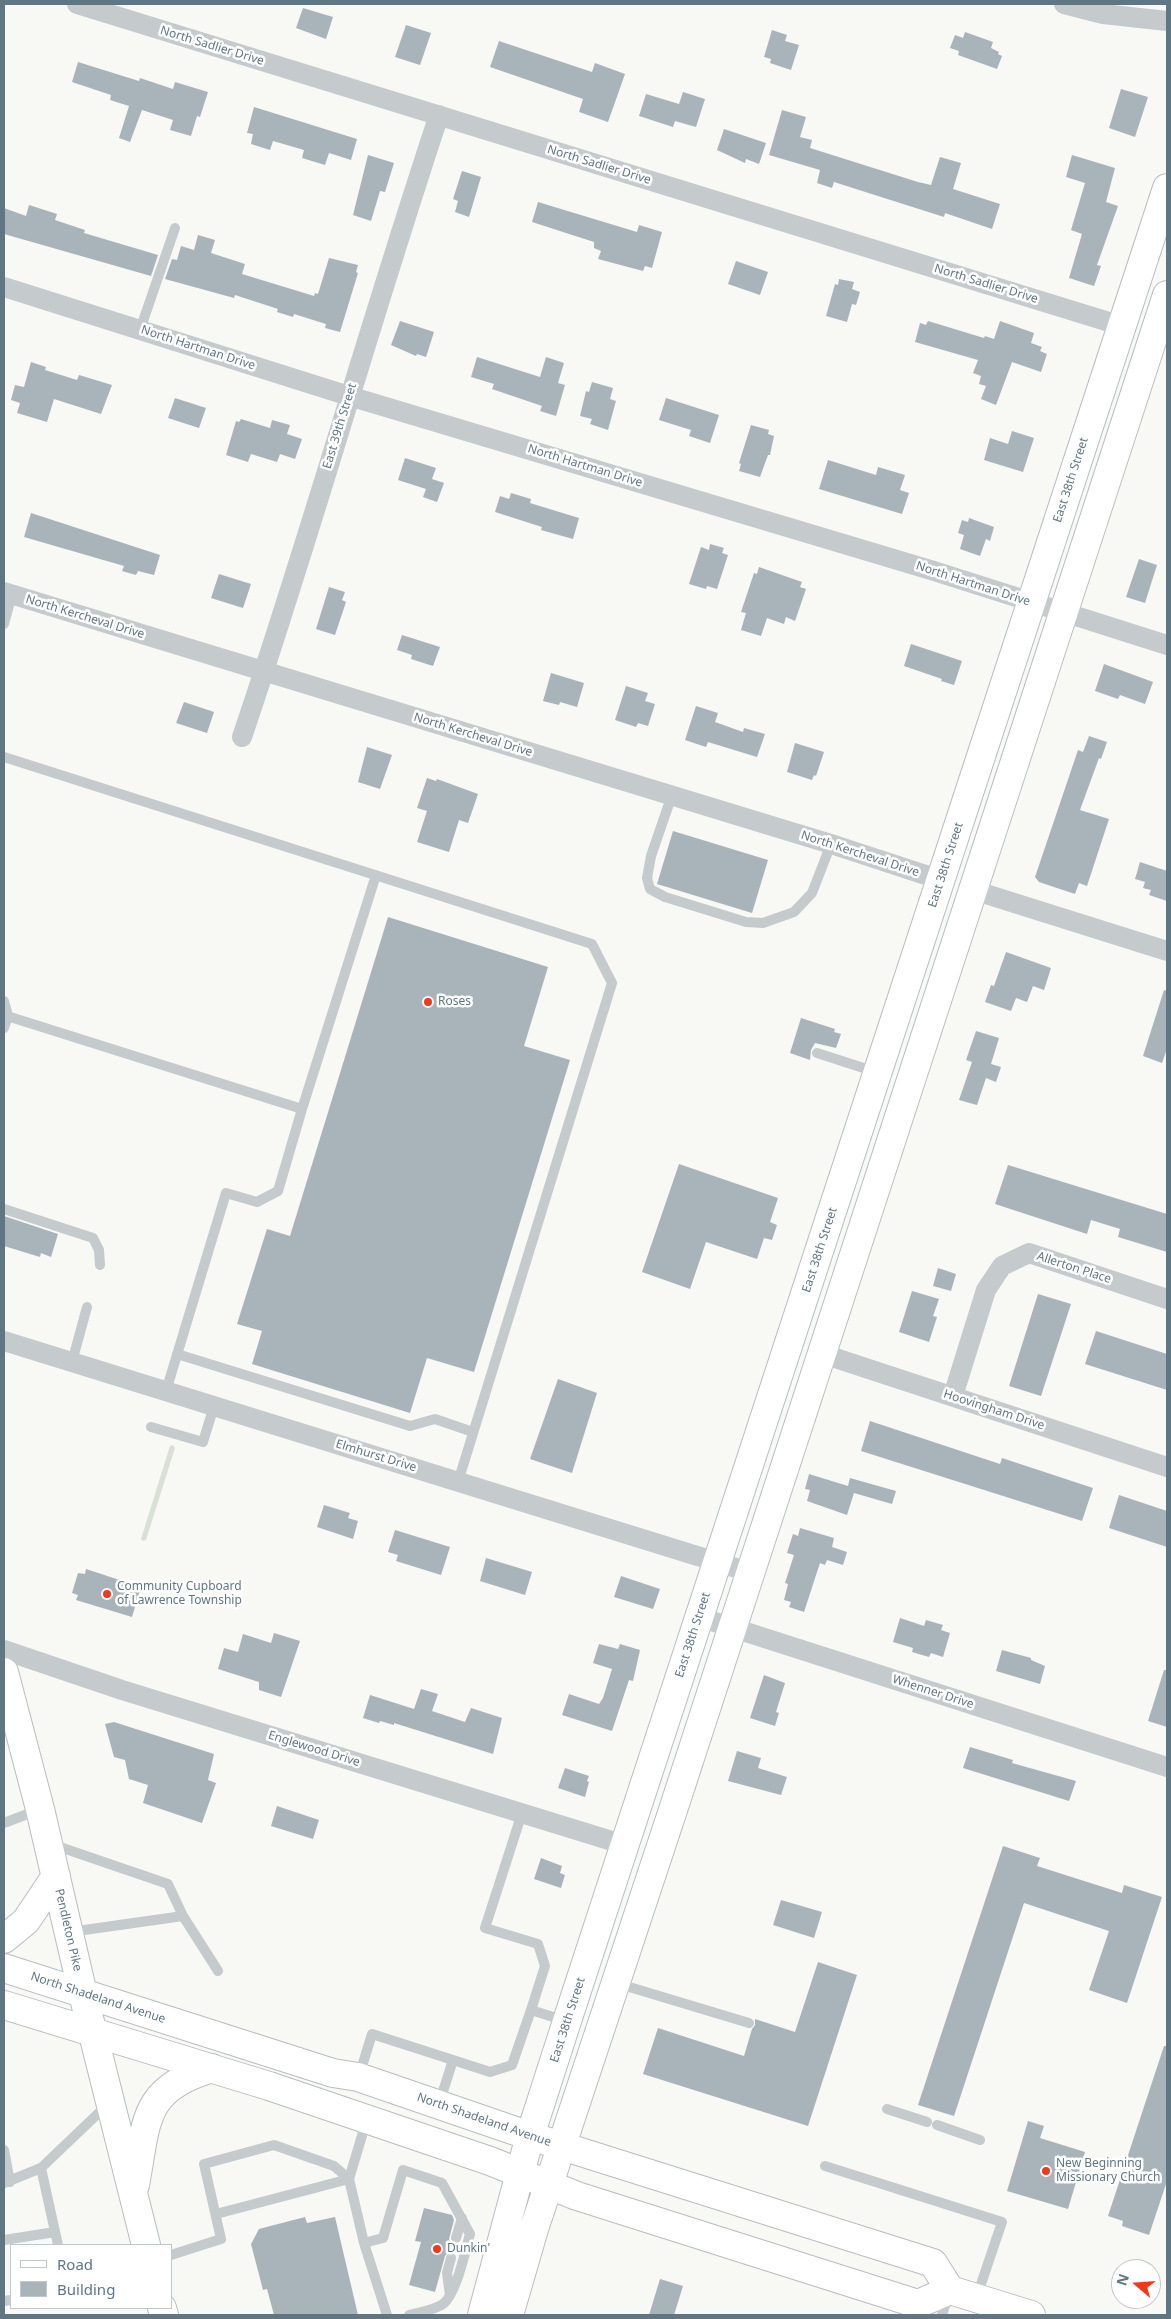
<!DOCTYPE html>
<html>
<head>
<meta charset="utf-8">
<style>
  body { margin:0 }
  #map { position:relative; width:1171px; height:2319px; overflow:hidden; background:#f8f8f5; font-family:"Noto Sans",sans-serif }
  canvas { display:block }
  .frame { position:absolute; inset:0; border:5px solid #607783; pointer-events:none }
  .legend { position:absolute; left:10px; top:2244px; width:162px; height:65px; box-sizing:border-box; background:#fff; border:1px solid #bfc9cd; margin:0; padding:6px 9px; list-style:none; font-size:15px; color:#607783 }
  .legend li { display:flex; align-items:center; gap:10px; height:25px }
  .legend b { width:25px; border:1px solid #bfc9cd }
  .north { position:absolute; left:1111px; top:2259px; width:50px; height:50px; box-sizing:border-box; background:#fff; border:1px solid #bfc9cd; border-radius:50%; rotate:288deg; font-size:14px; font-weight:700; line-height:20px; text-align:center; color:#607783 }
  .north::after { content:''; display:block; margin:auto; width:18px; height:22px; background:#f43719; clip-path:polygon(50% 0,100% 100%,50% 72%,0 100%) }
</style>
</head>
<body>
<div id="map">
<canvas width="1171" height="2319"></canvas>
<div class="frame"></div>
<ul class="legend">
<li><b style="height:6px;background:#fff"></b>Road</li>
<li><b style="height:14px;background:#a9b4ba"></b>Building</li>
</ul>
<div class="north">N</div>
</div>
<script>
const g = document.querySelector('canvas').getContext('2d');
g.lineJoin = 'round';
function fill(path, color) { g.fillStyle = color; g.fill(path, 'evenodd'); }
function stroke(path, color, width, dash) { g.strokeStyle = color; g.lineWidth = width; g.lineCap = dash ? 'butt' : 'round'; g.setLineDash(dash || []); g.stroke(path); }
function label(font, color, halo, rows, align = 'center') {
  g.font = font + ' "Noto Sans",sans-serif'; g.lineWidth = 5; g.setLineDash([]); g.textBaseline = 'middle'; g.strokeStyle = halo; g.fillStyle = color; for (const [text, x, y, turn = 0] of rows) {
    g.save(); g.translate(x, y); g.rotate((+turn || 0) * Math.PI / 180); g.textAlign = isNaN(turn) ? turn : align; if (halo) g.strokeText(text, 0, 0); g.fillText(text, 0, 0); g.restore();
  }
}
fill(new Path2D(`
  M173 1445 175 1448 146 1540 143 1541 141 1539 170 1446Z`), '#dae0d5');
fill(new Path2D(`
  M303 8 333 17 326 39 296 28Z
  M406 25 431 33 420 65 395 57Z
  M772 30 787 35 785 41 799 45 791 70 770 63 771 59 764 57Z
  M965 32 993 42 991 48 999 52 998 54 1002 56 997 69 958 55 959 51 950 48 955 35 963 38Z
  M499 41 592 72 595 63 625 74 608 122 579 112 583 99 490 67Z
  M78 62 139 81 140 78 173 89 175 82 208 92 200 117 197 116 191 136 170 130 173 120 142 110 130 142 119 138 129 106 110 100 111 95 72 82Z
  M1121 89 1148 97 1135 137 1109 128Z
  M683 92 705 99 696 127 675 121 673 127 639 116 646 94 679 104Z
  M254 107 357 139 351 160 329 153 325 165 302 158 304 150 273 141 270 150 251 144 253 134 247 133Z
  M782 110 806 117 800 137 812 140 810 148 918 182 931 185 940 157 961 163 953 189 1000 204 992 229 945 213 944 217 834 182 832 188 817 183 820 170 769 155Z
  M724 129 766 143 759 164 746 159 745 163 717 150Z
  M368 155 394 163 385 192 380 191 371 221 353 215Z
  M1072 155 1115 168 1106 202 1118 206 1097 265 1101 266 1094 286 1069 278 1082 234 1071 230 1085 183 1066 177Z
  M462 171 481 177 469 217 455 212 458 201 453 199Z
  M538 202 637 232 639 225 662 232 652 268 645 266 643 271 598 259 601 251 594 248V242L532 222Z
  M29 205 57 214 55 220 85 230 84 233 158 255 151 276 4 234V208L26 216Z
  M198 235 215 240 211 253 245 264 242 274 314 296 315 293 318 294 329 258 358 265 356 272 358 273 340 332 325 328 326 324 294 314 293 317 277 312 278 309 235 295 234 298 165 279 172 259 177 260 181 246 194 250Z
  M736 261 768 272 760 295 728 284Z
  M839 279 854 282 852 289 860 292 856 305 852 304 847 322 826 316 835 284 838 285Z
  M400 321 434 332 426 357 417 354 416 356 391 345Z
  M928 321 984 338 985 336 994 339 1000 321 1034 333 1031 343 1042 347 1040 351 1047 354 1041 372 1012 362 996 405 981 399 986 386 979 384 981 376 973 373 978 360 915 342 920 323 926 325Z
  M477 357 540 377 546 357 564 363 558 383 565 385 556 416 540 411 542 406 492 389 494 384 471 377Z
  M31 362 46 367 45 370 77 380 79 375 112 385 101 414 54 399 47 422 17 413 20 403 11 400 15 385 24 387Z
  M592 382 613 388 610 399 616 401 608 430 590 424 592 419 580 416 586 391 589 392Z
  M175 398 206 408 199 428 168 418Z
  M666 398 719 415 710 443 689 436 691 430 659 420Z
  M241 419 270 428 272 420 290 425 287 434 302 439 295 459 280 454 277 462 251 454 248 462 226 455 236 421 239 422Z
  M751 425 769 430 768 434 774 436 770 455H768L760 477 739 471 741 464 739 463Z
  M1012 431 1034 438 1023 472 984 460 990 438 1008 444Z
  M405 458 436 468 432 479 444 483 437 502 423 497 426 489 398 480Z
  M828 460 876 475 878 467 905 475 900 490 909 493 902 514 819 489Z
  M511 493 531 499 530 503 579 518 573 539 541 530 542 527 495 512 500 496 509 499Z
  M31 513 160 555 154 575 138 571 136 575 122 571 124 566 24 537Z
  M969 518 994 527 990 541 986 539 980 556 960 549 964 535 958 533 962 520 968 522Z
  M710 544 724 548 722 553 728 555 717 589 707 586 706 589 689 584 701 547 709 550Z
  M1139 559 1157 565 1145 603 1126 597Z
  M759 567 802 582 800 587 806 589 795 621 786 617 784 624 767 618 761 636 741 630 746 613 741 612 754 573 757 574Z
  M219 574 251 584 243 608 211 598Z
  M329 587 345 592 342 600 346 602 335 635 316 629Z
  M402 635 440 647 433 666 411 659 412 655 397 650Z
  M911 644 962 661 954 685 941 681 942 679 904 666Z
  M1104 664 1153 682 1145 704 1120 695 1118 699 1095 691Z
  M551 673 584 683 577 707 560 702 559 705 543 701Z
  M626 686 648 693 645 701 655 704 648 726 638 723 636 727 615 720Z
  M184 702 214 712 207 733 176 723Z
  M696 706 718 713 715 722 743 732 744 728 765 734 757 757 708 742 706 747 685 740Z
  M1089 736 1107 742 1101 759 1099 758 1080 810 1109 819 1087 886 1079 883 1075 894 1039 882 1035 877 1078 750 1083 752Z
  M795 743 824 752 816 776 814 775 812 780 787 772Z
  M367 747 392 755 380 789 358 782Z
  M427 778 436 781 437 779 478 794 468 823 459 820 449 852 417 842 427 811 417 808Z
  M673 831 768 860 752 913 657 884Z
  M1140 862 1167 871V901L1149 895 1151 890 1143 888 1145 882 1135 879Z
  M388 917 548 967 524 1046 570 1060 474 1372 427 1358 410 1413 252 1364 262 1331 237 1324 267 1229 290 1236Z
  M1006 952 1051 968 1044 990 1033 986 1027 1002 1016 998 1011 1011 985 1002 991 985 994 986Z
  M1164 990 1167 991V1049L1162 1063 1143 1056Z
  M801 1018 835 1029 834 1032 841 1034 836 1048 815 1043 811 1050 810 1060 790 1053Z
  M976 1031 999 1038 991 1064 1001 1067 996 1082 986 1078 977 1105 959 1100 972 1062 966 1060Z
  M679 1164 778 1198 770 1222 777 1225 772 1240 764 1238 757 1259 706 1242 690 1289 642 1272Z
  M1008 1165 1167 1214V1252L1118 1237 1120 1229 1091 1220 1087 1234 995 1204Z
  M4 1216 58 1234 51 1257 41 1253 40 1257 4 1246Z
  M938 1268 956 1274 951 1291 933 1286Z
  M912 1291 939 1299 933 1316 937 1317 929 1342 899 1332Z
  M1038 1294 1071 1304 1041 1396 1009 1386Z
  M1096 1331 1167 1354V1390L1085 1364Z
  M558 1379 597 1393 572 1473 530 1459Z
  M870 1421 1000 1464 1002 1458 1093 1488 1082 1521 861 1451Z
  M809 1474 848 1486 850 1478 896 1491 892 1504 854 1493 847 1515 807 1501 810 1490 805 1489Z
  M1119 1495 1167 1511V1547L1109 1528Z
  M324 1505 350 1513 348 1518 358 1521 353 1539 317 1527Z
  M800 1528 834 1538 832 1547 847 1552 843 1565 827 1560 825 1565 820 1563 804 1612 789 1607 791 1602 784 1600 788 1584 785 1583 794 1555 787 1553 793 1534 798 1536Z
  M395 1530 450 1547 441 1575 396 1561 398 1555 388 1552Z
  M486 1558 532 1572 525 1595 480 1581Z
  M86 1569 141 1587 132 1617 76 1600 78 1595 72 1593 78 1573 85 1574Z
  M621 1576 660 1589 653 1609 614 1597Z
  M900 1618 924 1626 926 1620 943 1625 941 1630 950 1633 943 1657 931 1653 929 1657 912 1652 913 1648 893 1642Z
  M274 1633 300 1641 281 1697 259 1690V1682L218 1669 224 1648 238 1652 243 1634 271 1643Z
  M599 1644 618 1649 620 1644 640 1650 633 1681 629 1680 612 1731 562 1715 569 1694 599 1704 603 1698 612 1669 593 1663Z
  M1002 1650 1031 1658V1660L1045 1666 1040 1684 996 1671Z
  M1164 1670H1167V1727L1148 1721Z
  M764 1675 785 1683 776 1712 779 1713 775 1726 750 1718Z
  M421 1689 438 1694 432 1711 465 1722 471 1708 502 1718 493 1754 394 1723V1725L380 1721 379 1723 363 1718 370 1695 414 1709Z
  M114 1722 214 1754 208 1780 216 1783 202 1823 143 1803 148 1785 129 1779 125 1760 114 1757 105 1724Z
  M970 1747 1013 1760 1012 1763 1076 1781 1069 1801 963 1768Z
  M737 1751 761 1758 758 1768 787 1777 781 1795 728 1781Z
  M565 1768 589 1776 587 1781 589 1782 585 1797 558 1788Z
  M277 1806 319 1820 313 1839 271 1826Z
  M1003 1846 1040 1858 1037 1866 1122 1893 1124 1885 1162 1897 1127 2003 1089 1990 1109 1931 1024 1903 954 2116 918 2105Z
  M541 1858 562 1866 560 1873 565 1875 561 1888 534 1879Z
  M781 1900 822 1912 814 1938 773 1925Z
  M818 1962 857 1975 808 2126 643 2074 658 2028 744 2056 752 2029 755 2025V2019L795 2032Z
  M1164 2046H1167V2181L1149 2235 1122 2226 1123 2221 1108 2216Z
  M1028 2121 1044 2126 1040 2138 1085 2152 1068 2209 1007 2191Z
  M424 2208 452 2215 454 2220 449 2239 451 2243 457 2245 455 2253 449 2252 445 2256 435 2292 409 2285 421 2242 415 2241Z
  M305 2217 307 2223 335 2217 358 2315H274L267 2289 263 2290 251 2244 259 2229Z
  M660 2279 683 2286 674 2315H649Z`), '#a9b4ba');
const secondary = new Path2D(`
  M482 2315 530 2136 567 2021 1167 188
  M509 2315 534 2229 672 1813 1167 295`);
const primary = new Path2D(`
  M4 1672 40 1809 83 1994 146 2245
  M4 1939 26 1921 56 1876
  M4 1968 333 2073 358 2077 530 2136 933 2263 950 2290 1031 2315
  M4 2005 269 2086 490 2161 577 2196 918 2304 950 2290
  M135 2185C147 2122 141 2089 212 2068
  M162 2308 164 2315`);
stroke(secondary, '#b7bec2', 30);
stroke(primary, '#b8bdc0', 30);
stroke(new Path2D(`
  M140 330 175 228
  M4 624 12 594
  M4 757 592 944 612 983 458 1482
  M672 795 651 856 647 878 650 889 665 897 746 922 763 923 794 912 812 893 831 844
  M4 1001 8 1016 4 1028
  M4 1015 302 1109 278 1191 257 1202 226 1193 166 1391
  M817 1053 876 1072
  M302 1109 376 875
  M4 1209 93 1238 99 1250 100 1265
  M177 1354 410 1426 435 1419 473 1432
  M72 1362 87 1307
  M151 1427 203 1442 214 1406
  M522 1813 485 1928 538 1944 545 1966 531 2010
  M4 1823 38 1810
  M51 1844 168 1884 183 1916 70 1932
  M183 1916 218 1971
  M616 1983 749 2023
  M453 2060 490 2072 512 2065 531 2010 566 2021
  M359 2076 372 2034 453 2060 439 2104
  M887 2109 927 2122
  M367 2119 349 2179 364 2243 387 2315
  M937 2125 980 2140
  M4 2150 10 2182
  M825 2166 1002 2222 977 2296
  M41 2168 58 2245
  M4 2183 41 2168 107 2105
  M216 2214 349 2179
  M456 2238 462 2218
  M4 2240 55 2232
  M364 2243 383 2238 403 2170 442 2183 470 2234C465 2251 457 2293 443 2304 435 2310 419 2312 409 2315
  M171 2255 221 2239 204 2164 274 2145 334 2166 349 2179
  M450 2295 447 2273 451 2258
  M4 2301 11 2300
  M942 2315 948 2295`), '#c5cacd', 10);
stroke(new Path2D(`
  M77 4 1122 326
  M1064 4 1103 14 1167 21
  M4 287 349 396 934 571 1167 645
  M4 592 831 844 941 880
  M242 737C312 531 370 322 439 115
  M973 890 1167 951
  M4 1341 749 1572
  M820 1353 1167 1467
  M953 1396 986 1290 1002 1266 1029 1253 1167 1299
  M699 1617 1167 1767
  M4 1650 122 1690 625 1845`), '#c5cacd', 20);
stroke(secondary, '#fff', 28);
stroke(primary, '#fff', 28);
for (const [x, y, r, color] of [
  [428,1002,5,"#f43719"],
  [107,1594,5,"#f43719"],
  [1046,2171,5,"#f43719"],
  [437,2249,5,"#f43719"]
]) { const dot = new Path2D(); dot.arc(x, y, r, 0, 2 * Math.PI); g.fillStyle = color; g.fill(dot); stroke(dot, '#fff', 2); }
label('12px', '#607783', '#fff', [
  ["North Sadlier Drive",212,46,17],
  ["North Sadlier Drive",599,165,17],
  ["North Sadlier Drive",986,284,17],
  ["North Hartman Drive",198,348,18],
  ["East 39th Street",340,426,-73],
  ["North Hartman Drive",585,466,17],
  ["East 38th Street",1071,480,-72],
  ["North Hartman Drive",973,584,18],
  ["North Kercheval Drive",85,617,17],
  ["North Kercheval Drive",473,735,17],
  ["North Kercheval Drive",860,854,18],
  ["East 38th Street",946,865,-72],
  ["East 38th Street",820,1250,-72],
  ["Allerton Place",1074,1268,18],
  ["Hoovingham Drive",994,1410,18],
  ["Elmhurst Drive",376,1456,17],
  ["East 38th Street",693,1635,-72],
  ["Whenner Drive",933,1692,18],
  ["Englewood Drive",314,1749,17],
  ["Pendleton Pike",68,1930,77],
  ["North Shadeland Avenue",98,1998,18],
  ["East 38th Street",568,2020,-72],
  ["North Shadeland Avenue",484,2120,19]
]);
label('12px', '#607783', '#fff', [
  ["Roses",438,1002],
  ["Community Cupboard",117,1587],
  ["of Lawrence Township",117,1601],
  ["New Beginning",1056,2164],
  ["Missionary Church",1056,2178],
  ["Dunkin'",447,2249]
], 'left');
</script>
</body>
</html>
